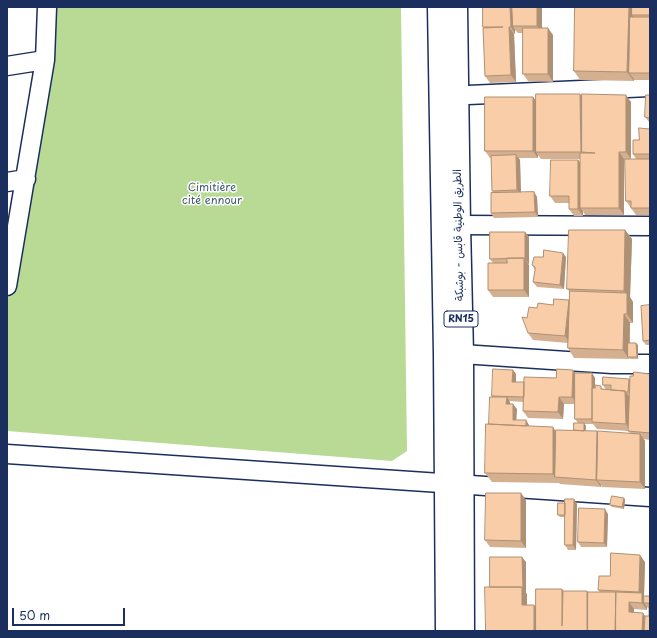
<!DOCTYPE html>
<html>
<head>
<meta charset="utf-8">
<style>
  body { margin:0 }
  #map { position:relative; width:657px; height:638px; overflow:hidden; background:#fff; font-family:"Playpen Sans",sans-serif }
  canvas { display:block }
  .frame { position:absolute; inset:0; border:8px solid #1b2f5e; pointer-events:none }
  .scale { position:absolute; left:12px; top:608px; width:113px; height:18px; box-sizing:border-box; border:2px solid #1b2f5e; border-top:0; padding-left:5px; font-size:12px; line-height:14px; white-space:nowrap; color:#1b2f5e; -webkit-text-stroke:3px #fff; paint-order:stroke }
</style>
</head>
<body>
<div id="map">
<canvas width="657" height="638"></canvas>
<div class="frame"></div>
<div class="scale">50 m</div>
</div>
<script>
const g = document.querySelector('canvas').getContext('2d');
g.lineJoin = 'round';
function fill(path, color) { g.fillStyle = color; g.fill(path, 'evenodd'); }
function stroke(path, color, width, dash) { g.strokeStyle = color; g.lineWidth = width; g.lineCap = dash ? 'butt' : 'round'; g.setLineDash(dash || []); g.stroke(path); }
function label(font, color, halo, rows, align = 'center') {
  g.font = font + ' "Playpen Sans","Playpen Sans Arabic",sans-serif'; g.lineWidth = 3; g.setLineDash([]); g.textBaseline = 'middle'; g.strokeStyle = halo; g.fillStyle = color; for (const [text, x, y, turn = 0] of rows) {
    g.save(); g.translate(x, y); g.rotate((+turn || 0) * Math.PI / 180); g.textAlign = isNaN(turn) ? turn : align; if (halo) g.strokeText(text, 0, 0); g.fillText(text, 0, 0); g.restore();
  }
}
fill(new Path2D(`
  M53 7H401L407 451 392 461 7 431V303L54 29Z`), '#b8da94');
const street = new Path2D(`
  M7 66 45 60
  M445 96 650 87
  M7 182 26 179
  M459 225 650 226
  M7 286 45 60 47 7
  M449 354H462L612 364H650
  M7 454 650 497`);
const primary = new Path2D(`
  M439 7 445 354 447 631
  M456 7 459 225 462 354 463 631`);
stroke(street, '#1b2f5e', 21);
stroke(primary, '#1b2f5e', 25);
stroke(street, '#fff', 18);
stroke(primary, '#fff', 22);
fill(new Path2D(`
  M483 7H542V28L553 35V82L528 81 523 74V33H518L515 30V34H514L516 82 490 83 485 76Z
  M575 7H650V80H634V79V81L580 80 574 71Z
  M580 94 582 96 631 102V159H636L633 154 639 140 650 129V215H636L626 201 625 159H624V215H585L583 211V216H574L569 209V203H555L550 196 578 160 580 162V159H541L538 155V158H519L520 160 521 193 534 192 537 197 538 217 494 218 491 213 494 193 492 191 491 158H490L485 151 533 97 536 101Z
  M650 95V122H649L645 117Z
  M625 230 632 239 630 297 633 302V323H630V343L638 345V359H630L629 358V359L574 358 568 348V343L533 340 528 333 527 318 537 308 553 305 569 300 570 292 567 289Z
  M525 232 529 237V264H527L529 265V297H493L488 290 493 263 490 259Z
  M566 257 564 289 537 287 533 282 535 270 532 265Z
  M650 305V345H646L643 341Z
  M513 370 516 374V382H524L556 378 573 370 575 373H592L595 378V385L604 389 606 390 603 385 629 379H630L633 376 650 374V440L644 439 645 441V489L602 487 601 485V487L560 484 559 483 492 482 485 473 492 397V396ZM509 401 524 402 523 411 528 418 563 419 564 404H575V419L578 423 574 430 556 431 529 426 526 420H516L517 409 510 404ZM584 424H593L597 429 628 431 630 433H598L586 431V426Z
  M624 498 625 500 624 509 612 507 610 505Z
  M526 500V548L490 547 485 540Z
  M577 504 576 550H568L565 545V517H560L558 515Z
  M608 514 607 547H581L578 542Z
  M526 562V593L527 594V605H534L536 607 563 591H587L588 593 600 592 598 590 610 576 645 562 644 596H650V631H486L490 587ZM647 607 648 608H649V616H645L634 612V609L647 610Z`), '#d5b090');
fill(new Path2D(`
  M510 7H515L513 26 515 30V34L511 27Z
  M537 7H542V33L537 26Z
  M629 7H635L632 15 635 19 629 73 634 79V81L627 72Z
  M509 27 514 34 516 82 511 75Z
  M548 28 553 35V82L548 74Z
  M580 94 585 101 582 152 586 157V159L581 152Z
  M626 95 631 102V159L626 152Z
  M533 97 538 104 536 152 538 155V158L533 151Z
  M619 152 624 159V215L619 208Z
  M516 155 520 160 521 195 517 190Z
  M578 160 583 167 580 208 583 211V216L578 209Z
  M534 192 537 197 538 217 535 212Z
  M625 230 632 239 630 297 633 302V323L627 314V295L624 291Z
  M525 232 529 237V264L525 259Z
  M563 253 566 257 564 289 560 285Z
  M524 258 529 265V297L524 290Z
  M569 300 570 343 565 336Z
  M624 314 630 323 629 357H628L629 359 623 350Z
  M636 343 638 345V359L637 357Z
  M513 370 516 374V387L512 382Z
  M573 370 578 377 577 404 572 397Z
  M592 373 595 378V422L592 419Z
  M625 391 630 398 631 431 626 424Z
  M507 397 510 402V409L506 404Z
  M559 397 564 404 563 419 558 412Z
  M513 404 517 409 516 425 513 420Z
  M526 420 529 425V432L526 427Z
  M584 423 586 426 585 437 584 434Z
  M553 427 559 436 555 477 559 483 553 474Z
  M597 431 602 438 597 480 601 485V487L596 480Z
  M640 434 645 441V489L640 482Z
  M521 493 526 500V548L521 541Z
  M624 498 625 500 624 509 622 507Z
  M574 499 577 504 576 550 573 545Z
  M605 509 608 514 607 547 604 543Z
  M640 555 645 562 644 596 647 600 644 603 647 607V610L642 603V596L639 592Z
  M522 557 526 562V593L527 594V612L522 605Z
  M562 589 567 596 562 626Z
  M587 591 592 598V631H587Z
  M616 592 620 599V631H615Z
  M629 602 634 609V619L629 612Z
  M534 605 539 612V631H534Z
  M643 613 648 620V631H642Z`), '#ae9075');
const building = new Path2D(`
  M483 7H510L511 27H509L511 75 485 76 483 28 503 27H483Z
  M512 7H537V26H513Z
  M575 7H629L627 72 574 71Z
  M632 7H650V15H632Z
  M630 17H650V73H629Z
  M523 28H548V74H523Z
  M536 94H580L581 152H536Z
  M582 94 626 95V152H619V208H580V153H595L582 152Z
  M646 95H650V118L645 117Z
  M485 97H533V151H485Z
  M639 128 650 129V154H633V140H639Z
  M516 155 517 190 492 191 491 156Z
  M625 159H650V208H631V201H626Z
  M551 160H578V209H569V196H550Z
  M534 192 535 212 491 213V193Z
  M569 230H625L624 291 567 289Z
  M490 232H525V259H524V258L490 259Z
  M544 250 563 253 560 285 533 282 535 270V267L532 265 534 257H543Z
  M507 258H524V290H488V263H507Z
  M570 291 627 293V314H624L623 350 568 348Z
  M554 299 569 300 565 336 528 333 522 317 527 318 529 307 537 308 538 303 553 305Z
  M650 305V345V340L643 341 641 306Z
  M628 343H636L637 357H628Z
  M493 369 513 370 512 382H524V397L492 396Z
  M557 369 573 370 572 397H559L558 412 523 411 524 377 556 378Z
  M634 372 650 374V433L628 431 630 376H633Z
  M575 373H592V419H575Z
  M603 377 629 379 628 392H625V391L611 390V385H603Z
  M595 385 601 386V389L625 391 626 424 592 422V388H595Z
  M490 397H507L506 404H513V420H526V426L489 424Z
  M574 423H584V431L574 430Z
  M486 424 553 427V474L485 473Z
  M556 430 597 431 596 480 555 477Z
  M598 431 640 434V482L597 480Z
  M486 493H521V541L485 540Z
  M612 496 624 498 622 507 610 505Z
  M565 499H574L573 545H565Z
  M558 503H565V515H558Z
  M579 508 605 509 604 543 578 542Z
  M611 553 640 555 639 592 598 590 599 576H610Z
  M490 557H522L523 588 522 587H490Z
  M485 587H522V605H534V631H486Z
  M536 589H562V626L563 591H587V631H536Z
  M588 592H616L615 631H588Z
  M616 592 642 593V603L629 602V612L643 613 642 631H616Z
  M644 596H650V631H644L645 616H649V603H644Z`);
fill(building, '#f8cda7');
stroke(building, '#ae9075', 1);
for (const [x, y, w] of [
  [461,319,34]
]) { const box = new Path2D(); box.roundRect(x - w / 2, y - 8, w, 16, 3); g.fillStyle = '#fff'; g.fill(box); stroke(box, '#1b2f5e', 1); }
label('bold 10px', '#1b2f5e', null, [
  ["RN15",461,319]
]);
label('11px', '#425a6c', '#fff', [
  ["Cimitière",212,188],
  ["cité ennour",212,201]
]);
label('11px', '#1b2f5e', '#fff', [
  ["الطريق الوطنية قابس - بوشبكة",459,235,-91]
]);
</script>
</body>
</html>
